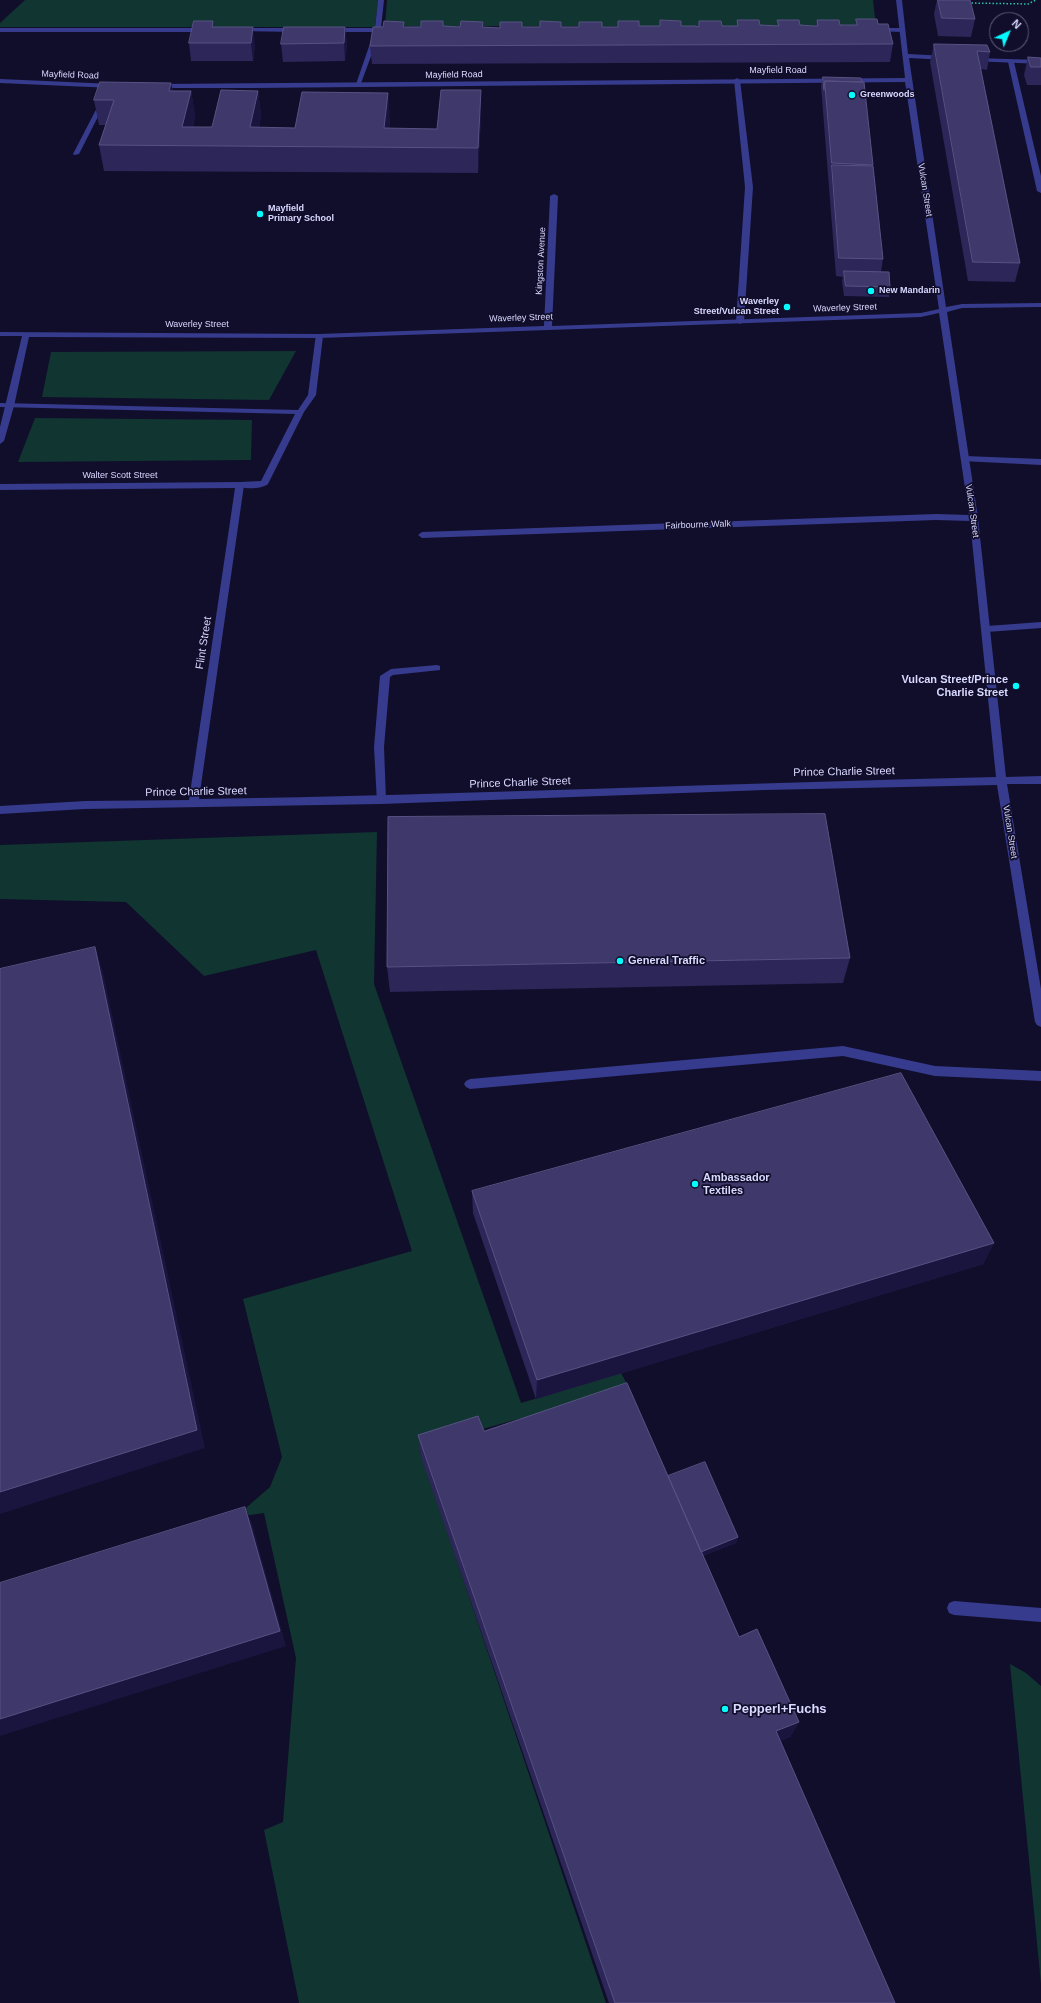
<!DOCTYPE html>
<html>
<head>
<meta charset="utf-8">
<style>
  body { margin:0 }
  #map { position:relative; width:1041px; height:2003px; overflow:hidden; background:#110e2b; font-family:Arial,sans-serif }
  canvas { display:block }
  .north { position:absolute; left:989px; top:12px; width:40px; height:40px; box-sizing:border-box; background:#110e2b; border:1px solid #615f80; border-radius:50%; rotate:44deg; font-size:11px; font-weight:700; line-height:16px; text-align:center; color:#d9d8ff }
  .north::after { content:''; display:block; margin:auto; width:14px; height:18px; background:#04fcff; clip-path:polygon(50% 0,100% 100%,50% 72%,0 100%) }
</style>
</head>
<body>
<div id="map">
<canvas width="1041" height="2003"></canvas>
<div class="north">N</div>
</div>
<script>
const g = document.querySelector('canvas').getContext('2d');
g.lineJoin = 'round';
function fill(path, color) { g.fillStyle = color; g.fill(path, 'evenodd'); }
function stroke(path, color, width, dash) { g.strokeStyle = color; g.lineWidth = width; g.lineCap = dash ? 'butt' : 'round'; g.setLineDash(dash || []); g.stroke(path); }
function label(font, color, halo, rows, align = 'center') {
  g.font = font + ' Arial,sans-serif'; g.lineWidth = 3.5; g.setLineDash([]); g.textBaseline = 'middle'; g.strokeStyle = halo; g.fillStyle = color; for (const [text, x, y, turn = 0] of rows) {
    g.save(); g.translate(x, y); g.rotate((+turn || 0) * Math.PI / 180); g.textAlign = isNaN(turn) ? turn : align; if (halo) g.strokeText(text, 0, 0); g.fillText(text, 0, 0); g.restore();
  }
}
fill(new Path2D(`
  M25 0H378L375 27H0V23Z
  M387 0H873L876 27 385 26Z
  M296 351 269 400 42 397 51 352Z
  M35 418 252 420 251 460 18 462Z
  M377 832 374 984 521 1403 621 1373 629 1388 479 1430 420 1451 606 2003H299L264 1830 283 1822 296 1658 264 1513 243 1516 247 1507 270 1487 282 1457 243 1299 412 1251 316 950 204 976 126 902 0 899V845Z
  M1010 1664 1026 1673 1041 1686V1984Z`), '#113531');
stroke(new Path2D(`
  M968 3 1028 4 1036 0`), '#26c5ad', 1.5, [1.5, 2]);
fill(new Path2D(`
  M378 0H384L381 28 390 30 380 32 360 86 355 87 374 32H331L328 30 331 28H375Z
  M0 28H205L208 30 205 32H0Z
  M239 28H297L300 30 297 32 237 31 236 30Z
  M875 28H902L905 30 902 32 873 31 872 30Z
  M1011 60 1014 62 1041 176V193L1037 191 1008 62Z
  M737 78 740 80 753 187 744 322 740 324 736 322 745 187 734 80Z
  M101 100 106 101 79 154 74 155 73 154Z
  M316 334 323 336 316 395 304 412 268 484C263 489 241 490 236 485L240 482 261 481 295 414 0 407V403L298 410 308 395Z
  M965 456 1041 459V465L962 461 961 459Z
  M1041 622V628L987 632 982 629 987 626Z
  M437 665 440 666V670L393 675 390 677 384 747 386 800 385 803H377L374 747 380 676 391 669Z
  M843 1046 935 1066 1041 1071V1081L935 1076 843 1056 470 1089 466 1087 464 1084 466 1081 470 1079Z
  M954 1601 1041 1608V1622L954 1615 949 1613 947 1608 949 1603Z`), '#363b8d');
fill(new Path2D(`
  M896 0H902L908 54 947 56 950 58 947 60 909 58 946 307 962 304 1041 303V307L962 308 947 312 978 518 1006 777 1041 776V784H1007L1041 989V1027L1037 1025 1035 1022 997 785 765 790 381 804 85 809 0 814V806L85 801 189 800 235 488 0 490V484L240 482 244 485 199 799C464 795 730 783 996 777L970 521 936 520 422 538 418 535 422 532 936 514 969 515 939 313 921 317 319 338 29 337 14 406 4 441 0 444V427L22 336H0V332L319 334 544 326 550 196 554 194 558 196 552 326 921 313 939 309 905 82 252 88H159L156 86 159 84 905 78Z
  M974 58 1041 60V64L972 61 971 60Z
  M0 79 113 84 116 86 113 88 0 83Z`), '#363b8d');
fill(new Path2D(`
  M937 0H970L975 19 971 37 938 36 934 14Z
  M856 19 878 24 893 44 890 62 372 64 370 46 404 27 443 26 500 28 618 27V21L639 26H659L660 20 681 26 698 27 699 21 722 26H737V20L760 25 777 26V20L800 25 816 26 817 20 840 25H855Z
  M213 21 214 27 255 45 253 61H191L189 43Z
  M345 27 347 45 345 61 283 62 281 44Z
  M934 44 990 52 987 70 981 69 1020 263 1015 282 968 281 930 62Z
  M1028 57 1041 58V85H1027L1024 75Z
  M823 77 873 165 883 259 881 272 890 287 889 297 844 296 842 281 843 277 836 276 821 86Z
  M171 83 173 91H191L195 116 193 127H212L258 91 261 116 259 127 295 128 390 118 389 128 437 129 481 116 478 173 104 171 99 145 106 125H99L94 100Z
  M850 958 843 983 390 992 387 967Z
  M472 1191 994 1243 983 1264 536 1399 473 1213Z
  M484 1431 668 1476 738 1537 736 1543 703 1556 739 1637 799 1722 790 1737 780 1741 895 2003H609L421 1457 418 1435Z`), '#2c2659');
fill(new Path2D(`
  M253 27 255 45 253 61 251 43Z
  M345 27 347 45 345 61 344 43Z
  M171 83 176 108 169 91Z
  M481 90V116L478 173V148Z
  M191 91 195 116 188 146 182 127Z
  M258 91 261 116 255 146 250 127Z
  M388 93 390 118 386 147 384 128Z
  M95 947 103 972 205 1448 0 1514V1492Z
  M994 1243 983 1264 536 1399 537 1380Z
  M245 1507 252 1524 286 1646 0 1736V1719Z
  M738 1537 736 1543 694 1560 696 1554Z
  M799 1722 790 1737 768 1746 776 1731Z`), '#19153f');
const building = new Path2D(`
  M938 0H970L975 19 942 18Z
  M856 19H877L878 24H888L893 44 370 46 373 27H383L384 21 404 22 403 27H421V21H443V26L460 27 461 21 483 22 482 27 500 28V22H522V27H540V21L561 22V27H579V22H602V27H618V21H639V26H660V20L681 21V26H695L699 27V21H721L722 26H738L737 20H759L760 25 779 26 777 20H799L800 25 813 26H818L817 20H839L840 25H857Z
  M194 21H213L212 27H253L251 43H189Z
  M284 27H345L344 43 281 44Z
  M934 44 987 45 990 52 977 51 1020 263 973 262Z
  M1028 57 1041 58V67H1031Z
  M823 77 861 78 862 82 825 81 824 90Z
  M825 81 864 82 873 165 832 163Z
  M100 82 171 83 169 91H191L182 127H212L221 90 258 91 250 127 295 128 302 92 388 93 384 128 437 129 441 90H481L478 148 99 145 114 100H94Z
  M832 165 873 166 883 259 839 258Z
  M844 271 889 272 890 287 846 286Z
  M825 814 850 958 387 967 388 817Z
  M95 947 197 1430 0 1492V969Z
  M901 1073 994 1243 537 1380 472 1191Z
  M627 1383 739 1637 757 1629 799 1722 776 1731 895 2003H615L418 1435 478 1416 484 1431Z
  M705 1462 738 1537 701 1552 668 1476Z
  M245 1507 280 1631 0 1719V1583Z`);
fill(building, '#3f396b');
stroke(building, '#575282', 1);
for (const [x, y, r, color] of [
  [852,95,4,"#04fcff"],
  [260,214,4,"#04fcff"],
  [871,291,4,"#04fcff"],
  [787,307,4,"#04fcff"],
  [1016,686,4,"#04fcff"],
  [620,961,4,"#04fcff"],
  [695,1184,4,"#04fcff"],
  [725,1709,4,"#04fcff"]
]) { const dot = new Path2D(); dot.arc(x, y, r, 0, 2 * Math.PI); g.fillStyle = color; g.fill(dot); stroke(dot, '#110e2b', 1.5); }
label('9px', '#d9d8ff', '#110e2b', [
  ["Mayfield Road",778,71],
  ["Mayfield Road",70,75,2],
  ["Mayfield Road",454,75,-1],
  ["Vulcan Street",925,190,81],
  ["Kingston Avenue",541,261,-87],
  ["Waverley Street",845,308,-2],
  ["Waverley Street",521,318,-2],
  ["Waverley Street",197,325],
  ["Walter Scott Street",120,476],
  ["Vulcan Street",972,511,82],
  ["Fairbourne Walk",698,525,-2],
  ["Vulcan Street",1010,832,81]
]);
label('bold 9px', '#d9d8ff', '#110e2b', [
  ["Greenwoods",860,95],
  ["Mayfield",268,209],
  ["Primary School",268,219],
  ["New Mandarin",879,291],
  ["Waverley",779,302,"right"],
  ["Street/Vulcan Street",779,312,"right"]
], 'left');
label('11px', '#d9d8ff', '#110e2b', [
  ["Flint Street",204,643,-81],
  ["Prince Charlie Street",844,772,-1],
  ["Prince Charlie Street",520,783,-2],
  ["Prince Charlie Street",196,792,-1]
]);
label('bold 11px', '#d9d8ff', '#110e2b', [
  ["Vulcan Street/Prince",1008,680,"right"],
  ["Charlie Street",1008,693,"right"],
  ["General Traffic",628,961],
  ["Ambassador",703,1178],
  ["Textiles",703,1191]
], 'left');
label('bold 13px', '#d9d8ff', '#110e2b', [
  ["Pepperl+Fuchs",733,1709]
], 'left');
</script>
</body>
</html>
